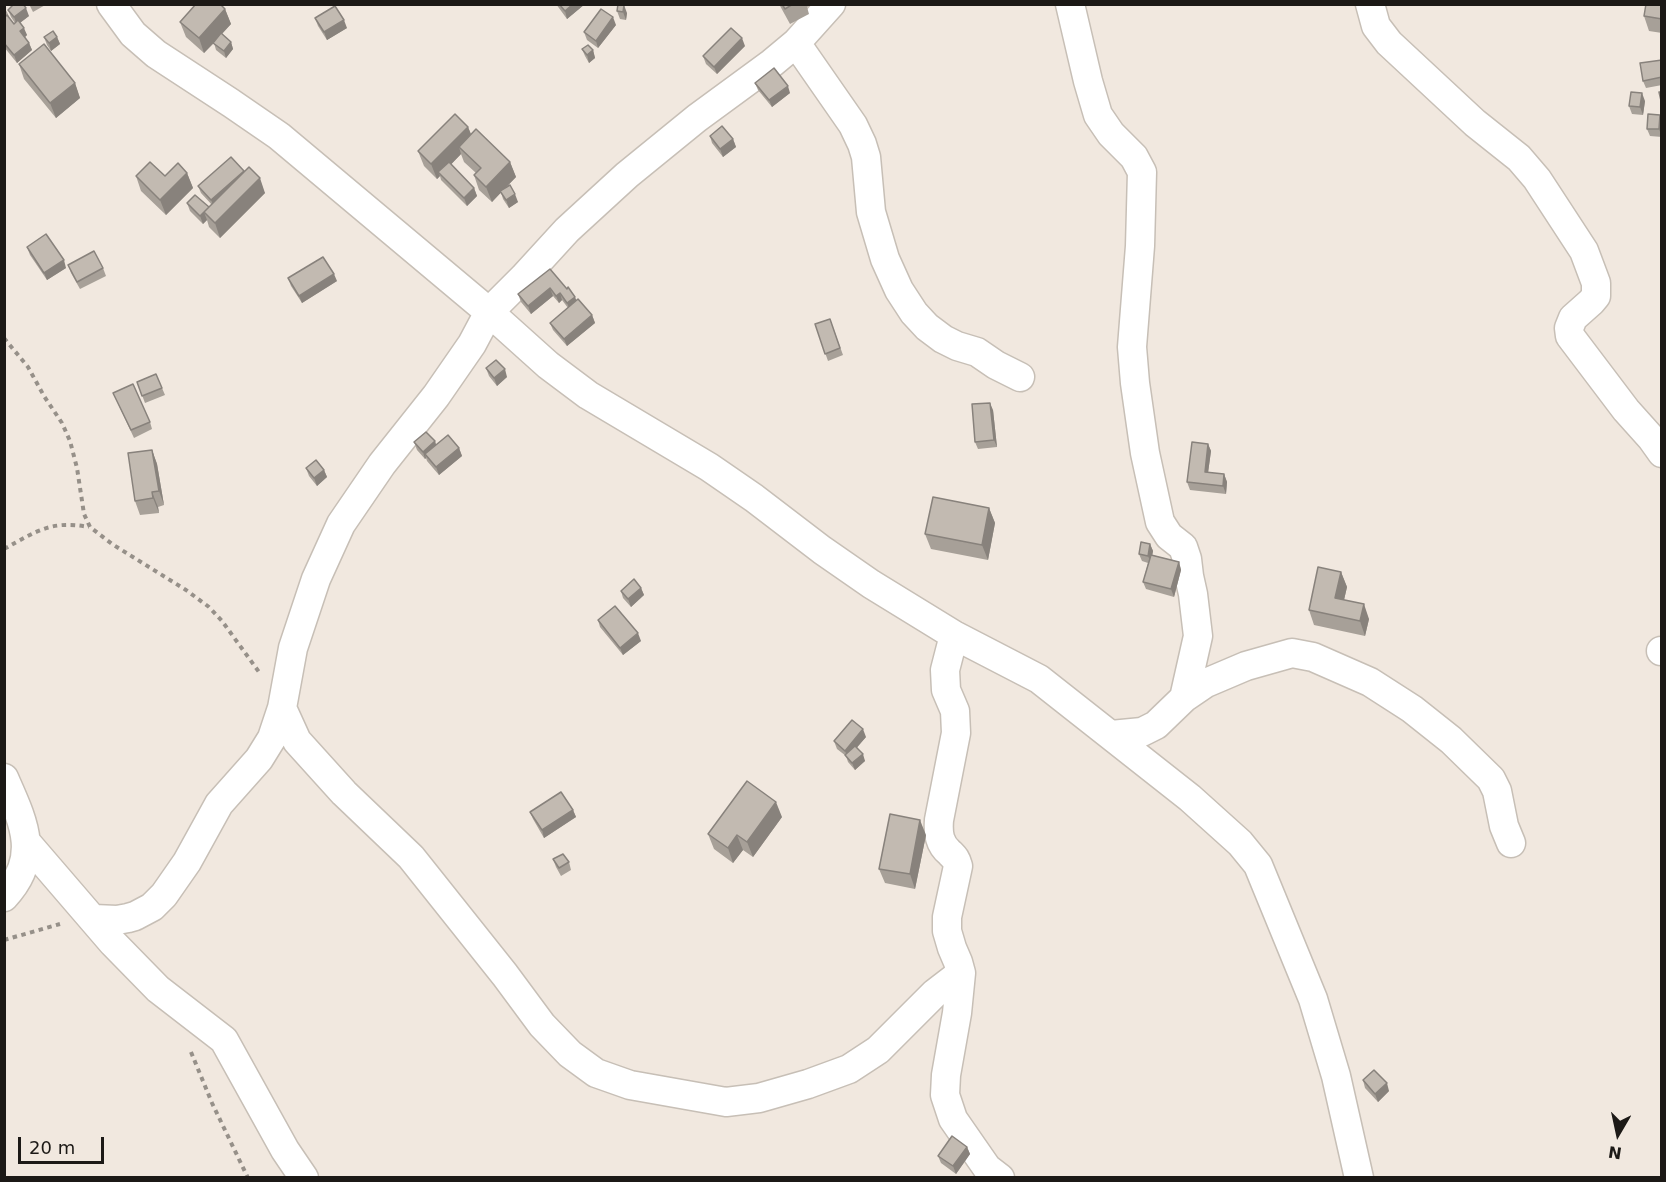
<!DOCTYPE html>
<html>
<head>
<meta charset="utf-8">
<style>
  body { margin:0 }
  #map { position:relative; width:1666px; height:1182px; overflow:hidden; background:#f1e8df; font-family:"DejaVu Sans",sans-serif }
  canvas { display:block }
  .frame { position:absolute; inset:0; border:6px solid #1c1916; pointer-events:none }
  .north { position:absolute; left:1588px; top:1104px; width:60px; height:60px; -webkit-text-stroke:4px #f1e8df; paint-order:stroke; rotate:189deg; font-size:16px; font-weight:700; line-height:24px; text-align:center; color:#1c1916 }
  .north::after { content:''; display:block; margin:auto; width:21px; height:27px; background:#1c1916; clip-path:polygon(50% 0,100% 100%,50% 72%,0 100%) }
  .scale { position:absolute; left:18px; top:1137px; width:86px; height:27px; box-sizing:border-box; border:3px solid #1c1916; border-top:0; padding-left:8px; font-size:18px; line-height:21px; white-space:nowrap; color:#1c1916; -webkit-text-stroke:4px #f1e8df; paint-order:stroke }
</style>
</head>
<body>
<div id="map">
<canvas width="1666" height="1182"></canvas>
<div class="frame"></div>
<div class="north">N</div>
<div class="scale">20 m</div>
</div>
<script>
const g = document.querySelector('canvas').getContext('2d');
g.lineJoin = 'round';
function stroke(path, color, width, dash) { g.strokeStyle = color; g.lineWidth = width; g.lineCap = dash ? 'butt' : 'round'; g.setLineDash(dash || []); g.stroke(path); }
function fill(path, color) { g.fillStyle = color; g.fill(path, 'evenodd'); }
const street = new Path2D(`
  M111 4 133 34 156 54 231 103 279 136 489 312 548 365 588 395 709 467 754 498 822 550 871 584 954 635 1039 679 1190 798 1240 843 1258 865 1313 999 1336 1076 1359 1178
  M1070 4 1088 81 1098 115 1111 134 1134 157 1142 172 1140 246 1132 347 1135 383 1145 453 1160 522 1169 536 1183 547 1187 559 1189 576 1193 594 1198 636 1184 698
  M1370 4 1376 26 1389 43 1475 123 1519 158 1537 179 1584 251 1596 283V296L1591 302 1573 318 1569 328 1570 336 1626 410 1652 439 1662 453
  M796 43 853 125 862 144 866 157 871 212 885 259 899 290 914 313 927 327 943 339 957 346 977 352 996 365 1020 377
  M954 635 945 670 946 690 955 711 956 733 939 820C938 833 939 844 950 853 955 858 956 859 958 866L947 917V931L952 948 958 962 961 973 957 1013 946 1075 945 1095 953 1119 987 1168 1000 1178
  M1661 651H1662
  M282 708 297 741 344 793 411 857 505 975 542 1025 570 1054 596 1073 630 1085 726 1102 759 1098 808 1084 849 1069 878 1050 935 993 961 973
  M1111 735 1142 732 1156 725 1184 698 1206 683 1246 666 1292 653 1313 657 1370 682 1412 709 1451 740 1491 779 1497 791 1504 826 1511 843
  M4 778C23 821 42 857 4 897
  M27 843 113 943 158 989 224 1040 285 1150 304 1178
  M94 919 117 920 128 918 135 916 152 907 164 895 187 862 219 804 259 759 272 738 282 708 293 648 316 579 341 524 382 464 436 396 472 344 489 312 524 277 567 230 627 175 697 118 772 63 796 43 831 4`);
stroke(street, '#c7bfb6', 31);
stroke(new Path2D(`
  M4 338 28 367 44 396 62 423 70 441 77 468 84 514 90 527 112 544 186 590 209 607 222 621 259 672
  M4 549C37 531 51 520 89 527
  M4 940 60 924
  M191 1052 212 1103 248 1178`), '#969089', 4, [4.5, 4.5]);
stroke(street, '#fff', 28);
fill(new Path2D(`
  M29 4H47L33 12Z
  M556 4H585L567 19Z
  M779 4H812L807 7 809 14 790 24Z
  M1662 4V33L1649 31 1644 16Z
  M4 8 7 12 10 19 14 24 15 23 11 17 8 10 29 16 20 23 27 35 25 37 29 43 32 50 17 63 4 47Z
  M225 9 231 24 222 34 231 42 233 49 226 58 216 50 214 43 204 53 186 37 180 22Z
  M617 11 627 13 626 20 620 19Z
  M315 18 347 28 327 40 318 26Z
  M616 25 598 48 587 40 584 32Z
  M44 37H57L60 44 51 51 47 45Z
  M745 46 717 74 706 64 703 56Z
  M582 49 593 50 595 58 589 63 585 56Z
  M1662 60V85L1646 88 1643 81Z
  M19 64 75 83 80 98 56 118 24 79Z
  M755 83 790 93 772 107 758 90Z
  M1645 101 1643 115 1632 114 1629 106Z
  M1660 115 1662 120V137L1650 136 1647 129Z
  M468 127 471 134 510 162 516 177 504 189 518 202 509 208 503 199 501 192 492 202 479 190 474 175 476 173 464 162 461 154 451 164 474 188 477 196 467 206 441 180 440 176 437 179 424 166 418 151Z
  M710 136 733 139 736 147 723 157 712 143Z
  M244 172 265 193 220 238 209 227 207 220 203 224 190 211 187 203 209 208 212 205 201 193 198 186Z
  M187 173 193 188 166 215 141 191 136 176H165Z
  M27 247 66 268 47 280 30 255Z
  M68 265 103 268 106 276 80 289 71 273Z
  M550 269 576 301 592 315 595 323 567 346 553 330 550 323 568 308 562 300 559 303 553 296 531 314 521 302 518 294Z
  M288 278 337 281 302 303 291 286Z
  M830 319 843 355 828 361 815 324Z
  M486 368 507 377 497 386 489 376Z
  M156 374 165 395 145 403 137 382Z
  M113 393 150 422 152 429 134 438Z
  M993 410 997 447 978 449 975 442Z
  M435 441 436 445 459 448 462 456 439 475 427 461 426 458 425 459 417 450 414 442Z
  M1208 444 1211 451 1208 473 1224 474 1227 482 1226 494 1190 490 1187 482Z
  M152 450 157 464 164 505 158 507 159 513 140 515 135 501Z
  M306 468 324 470 327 477 317 486 309 476Z
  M989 508 995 523 988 560 931 549 925 534Z
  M1150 544 1153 551 1152 555 1179 562 1181 570 1174 597 1146 589 1143 582 1148 563 1142 561 1139 554Z
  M1341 572 1347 587 1344 600 1369 619 1365 636 1314 625 1309 610Z
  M641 588 644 595 631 607 623 598 621 591Z
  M598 620 641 641 623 655 600 627Z
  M866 737 857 747 865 761 855 770 848 762 846 756 837 749 834 741Z
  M573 810 576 817 544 838 533 819 530 812Z
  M782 817 753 857 743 850 733 863 714 849 708 834Z
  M926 835 915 889 885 883 879 869Z
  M553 859 569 862 571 870 561 876 556 867Z
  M1363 1080 1389 1091 1378 1102 1365 1088Z
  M967 1147 970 1154 956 1174 941 1163 938 1156Z`), '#a7a098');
fill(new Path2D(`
  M573 4H585L567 19 565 11Z
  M624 5 627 13 626 20 623 12Z
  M26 8 29 16 17 25 14 17Z
  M225 9 231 24 204 53 199 38Z
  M613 17 616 25 598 48 596 41Z
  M344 20 347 28 327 40 324 32Z
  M24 28 27 35 23 39 20 31Z
  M57 37 60 44 51 51 49 43Z
  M742 38 745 46 717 74 714 67Z
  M231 42 233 49 226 58 224 51Z
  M29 43 32 50 17 63 14 55Z
  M593 50 595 58 589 63 587 55Z
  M75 83 80 98 56 118 50 103Z
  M788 86 790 93 772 107 769 100Z
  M1642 93 1645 101 1643 115 1640 107Z
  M1660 115 1662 120V137L1659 129Z
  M468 127 474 142 459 147 461 154 441 175 438 172 440 176 437 179 431 164Z
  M733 139 736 147 723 157 720 149Z
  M510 162 516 177 492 202 486 187Z
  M244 171 247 179 214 207 211 200Z
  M187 173 193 188 166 215 160 200Z
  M260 178 265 193 220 238 215 223Z
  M474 188 477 196 467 206 464 198Z
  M515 194 518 202 509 208 506 200Z
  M209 207 204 212 207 220 203 224 200 216Z
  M64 260 66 268 47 280 44 273Z
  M334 274 337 281 302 303 299 296Z
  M550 288 553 296 531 314 528 306Z
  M560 293 562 300 559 303 556 296Z
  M575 297 578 304 570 310 567 303Z
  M592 315 595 323 567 346 564 339Z
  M505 369 507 377 497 386 494 378Z
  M990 403 993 410 997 447 994 440Z
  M435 441 437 449 425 454 426 458 425 459 423 452Z
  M1208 444 1211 451 1207 480 1205 472Z
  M459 448 462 456 439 475 436 467Z
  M152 450 157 464 164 505 159 491Z
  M324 470 327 477 317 486 314 478Z
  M1224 474 1227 482 1226 494 1223 486Z
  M152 492 158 507 159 513 153 498Z
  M989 508 995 523 988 560 982 545Z
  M1150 544 1153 551 1151 563 1148 556Z
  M1179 562 1181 570 1174 597 1171 589Z
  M1341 572 1347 587 1341 613 1335 598Z
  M641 588 644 595 631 607 628 599Z
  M1364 604 1369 619 1365 636 1360 621Z
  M638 633 641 641 623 655 620 648Z
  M863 729 866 737 848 758 845 751Z
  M863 754 865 761 855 770 852 763Z
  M776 802 782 817 753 857 747 842Z
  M573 810 576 817 544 838 542 830Z
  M920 820 926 835 915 889 910 874Z
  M737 835 743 850 733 863 728 848Z
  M1387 1083 1389 1091 1378 1102 1375 1094Z
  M967 1147 970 1154 956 1174 953 1166Z`), '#88827c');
const building = new Path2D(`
  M14 4H23L26 8 14 17 8 10Z
  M196 4H220L225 9 199 38 180 22Z
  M559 4H573L565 11Z
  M618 4 624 5 623 12 617 11Z
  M782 4H793L785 9Z
  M1646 4H1662V19L1644 16Z
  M335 6 344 20 324 32 315 18Z
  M601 9 613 17 596 41 584 32Z
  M7 15 14 24 18 20 24 28 20 31 29 43 14 55 4 43V18Z
  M731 28 742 38 714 67 703 56Z
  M53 31 57 37 49 43 44 37Z
  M221 33 231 42 224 51 213 43Z
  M44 44 75 83 50 103 19 64Z
  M588 45 593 50 587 55 582 49Z
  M1662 60V77L1643 81 1640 63Z
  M774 68 788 86 769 100 755 83Z
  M1631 92 1642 93 1640 107 1629 106Z
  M1659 92H1662V105Z
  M455 114 468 127 431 164 418 151Z
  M1648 114 1660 115 1659 129H1647Z
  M722 126 733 139 720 149 710 136Z
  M476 129 510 162 486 187 474 175 481 168 459 147Z
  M231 157 244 171 211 200 198 186Z
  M150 162 165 176 178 163 187 173 160 200 136 176Z
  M449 162 474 188 464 198 438 172Z
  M249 167 260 178 215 223 204 212Z
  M510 185 515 194 506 200 500 191Z
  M195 195 209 207 200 216 187 203Z
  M46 234 64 260 44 273 27 247Z
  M94 251 103 268 77 282 68 265Z
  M323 257 334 274 299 296 288 278Z
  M550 269 567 289 568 287 575 297 567 303 560 293 556 296 550 288 528 306 518 294Z
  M578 299 592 315 564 339 550 323Z
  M830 319 840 348 825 354 815 324Z
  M496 360 505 369 494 378 486 368Z
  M156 374 162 388 142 396 137 382Z
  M133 384 150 422 131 430 113 393Z
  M990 403 994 440 975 442 972 404Z
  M426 432 435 441 423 452 414 442Z
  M448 435 459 448 436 467 425 454Z
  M1192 442 1208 444 1205 472 1224 474 1223 486 1187 482Z
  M152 450 159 491 152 492 153 498 135 501 128 453Z
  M316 460 324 470 314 478 306 468Z
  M933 497 989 508 982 545 925 534Z
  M1141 542 1150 544 1148 556 1139 554Z
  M1151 555 1179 562 1171 589 1143 582Z
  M1318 567 1341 572 1335 598 1364 604 1360 621 1309 610Z
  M634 579 641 588 628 599 621 591Z
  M615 606 638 633 620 648 598 620Z
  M852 720 863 729 845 751 834 741Z
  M855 746 863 754 852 763 845 755Z
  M747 781 776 802 747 842 737 835 728 848 708 834Z
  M561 792 573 810 542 830 530 812Z
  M890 814 920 820 910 874 879 869Z
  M563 854 569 862 559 868 553 859Z
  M1374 1070 1387 1083 1375 1094 1363 1080Z
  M952 1136 967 1147 953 1166 938 1156Z`);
fill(building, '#c2bab1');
stroke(building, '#88827c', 1.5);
</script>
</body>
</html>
